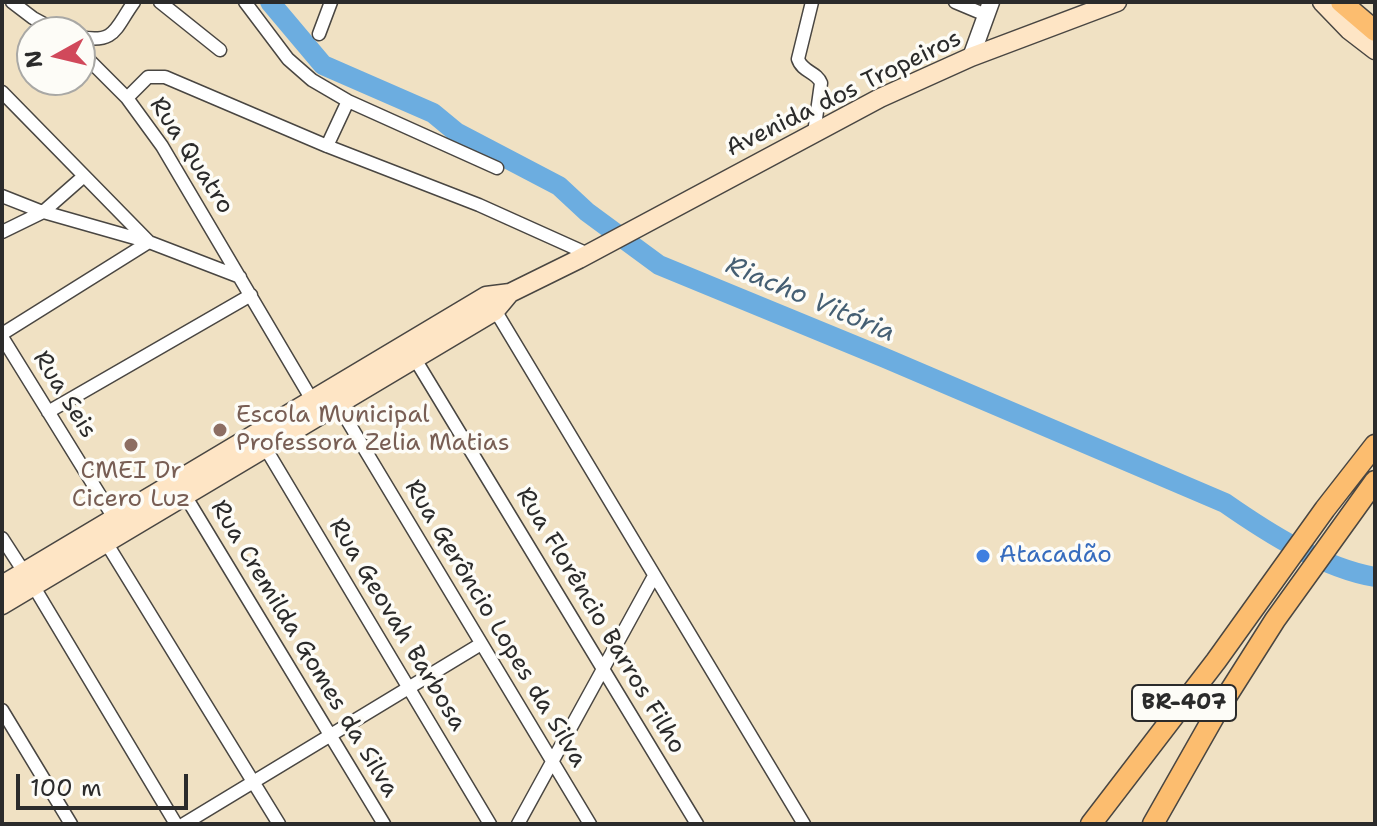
<!DOCTYPE html>
<html>
<head>
<meta charset="utf-8">
<style>
  body { margin:0 }
  #map { position:relative; width:1377px; height:826px; overflow:hidden; background:#f0e1c3; font-family:"Shantell Sans",sans-serif }
  canvas { display:block }
  .frame { position:absolute; inset:0; border:4px solid #2b2b2b; pointer-events:none }
  .north { position:absolute; left:16px; top:16px; width:80px; height:80px; box-sizing:border-box; background:#fdfcf7; border:2px solid #a9a8a5; border-radius:50%; rotate:262deg; font-size:22px; font-weight:700; line-height:32px; text-align:center; color:#2b2b2b }
  .north::after { content:''; display:block; margin:auto; width:28px; height:36px; background:#d1495b; clip-path:polygon(50% 0,100% 100%,50% 72%,0 100%) }
  .scale { position:absolute; left:16px; top:774px; width:172px; height:36px; box-sizing:border-box; border:4px solid #2b2b2b; border-top:0; padding-left:10px; font-size:24px; line-height:28px; white-space:nowrap; color:#2b2b2b; -webkit-text-stroke:6px #fdfcf7; paint-order:stroke }
</style>
</head>
<body>
<div id="map">
<canvas width="1377" height="826"></canvas>
<div class="frame"></div>
<div class="north">N</div>
<div class="scale">100 m</div>
</div>
<script>
const g = document.querySelector('canvas').getContext('2d');
g.lineJoin = 'round';
function stroke(path, color, width, dash) { g.strokeStyle = color; g.lineWidth = width; g.lineCap = dash ? 'butt' : 'round'; g.setLineDash(dash || []); g.stroke(path); }
function label(font, color, halo, rows, align = 'center') {
  g.font = font + ' "Shantell Sans",sans-serif'; g.lineWidth = 7; g.setLineDash([]); g.textBaseline = 'middle'; g.strokeStyle = halo; g.fillStyle = color; for (const [text, x, y, turn = 0] of rows) {
    g.save(); g.translate(x, y); g.rotate((+turn || 0) * Math.PI / 180); g.textAlign = isNaN(turn) ? turn : align; if (halo) g.strokeText(text, 0, 0); g.fillText(text, 0, 0); g.restore();
  }
}
stroke(new Path2D(`
  M270 2 323 65 433 113 456 132 559 186 587 212 659 265 885 358 1225 503C1268 533 1323 568 1375 577`), '#6cade0', 20);
const minor = new Path2D(`
  M12 2 33 18 59 32
  M160 2 220 50
  M245 2 288 59 312 80 348 101 497 168
  M812 2 798 59C802 72 817 72 821 83L814 133
  M955 2 986 15
  M319 34 331 2
  M80 37C116 44 115 28 134 2
  M80 51 127 98 162 146 312 400
  M2 92 149 242 2 334
  M127 98 148 77H165L327 146 479 205 588 254
  M327 146 348 101
  M2 196 40 211 149 242 240 277
  M2 232 43 212 84 176
  M492 305 804 824
  M2 337 114 518
  M415 359 697 824
  M338 405 590 824
  M48 412 251 295
  M266 449 490 824
  M186 497 384 824
  M2 538 24 572
  M107 544 279 824
  M34 587 176 824
  M2 710 71 824
  M184 824 481 644
  M518 824 654 576`);
const tertiary = new Path2D(`
  M971 57 991 2`);
const secondary = new Path2D(`
  M1322 2 1349 30 1375 50
  M2 585 486 296 510 293
  M2 605 495 311 510 293 579 259 880 98 971 57 1117 2`);
const trunk = new Path2D(`
  M1341 2 1375 31
  M1091 824 1216 661 1325 509 1375 445
  M1153 824 1216 713 1275 620 1375 481`);
stroke(minor, '#494642', 15);
stroke(tertiary, '#494642', 19);
stroke(secondary, '#494642', 21);
stroke(trunk, '#494642', 23);
stroke(minor, '#fff', 12);
stroke(tertiary, '#fff', 16);
stroke(secondary, '#fee5c5', 18);
stroke(trunk, '#fcbd6f', 20);
for (const [x, y, r, color] of [
  [220,430,8,"#8d6e63"],
  [131,445,8,"#8d6e63"],
  [983,556,8,"#3f7fe0"]
]) { const dot = new Path2D(); dot.arc(x, y, r, 0, 2 * Math.PI); g.fillStyle = color; g.fill(dot); stroke(dot, '#fdfcf7', 3); }
for (const [x, y, w] of [
  [1184,703,104]
]) { const box = new Path2D(); box.roundRect(x - w / 2, y - 18, w, 36, 6); g.fillStyle = '#fdfcf7'; g.fill(box); stroke(box, '#2b2b2b', 2); }
label('bold 22px', '#2b2b2b', null, [
  ["BR-407",1184,703]
]);
label('24px', '#2b2b2b', '#fdfcf7', [
  ["Avenida dos Tropeiros",844,94,-26],
  ["Rua Quatro",191,156,57],
  ["Rua Seis",64,395,58],
  ["Rua Florêncio Barros Filho",600,621,59],
  ["Rua Gerôncio Lopes da Silva",495,624,59],
  ["Rua Geovah Barbosa",397,625,59],
  ["Rua Cremilda Gomes da Silva",304,649,59]
]);
label('24px', '#785e54', '#fdfcf7', [
  ["Escola Municipal",236,416],
  ["Professora Zelia Matias",236,444],
  ["CMEI Dr",131,472,"center"],
  ["Cicero Luz",131,500,"center"]
], 'left');
label('24px', '#366cbe', '#fdfcf7', [
  ["Atacadão",999,556]
], 'left');
label('italic 26px', '#455f73', '#fdfcf7', [
  ["Riacho Vitória",810,300,23]
]);
</script>
</body>
</html>
